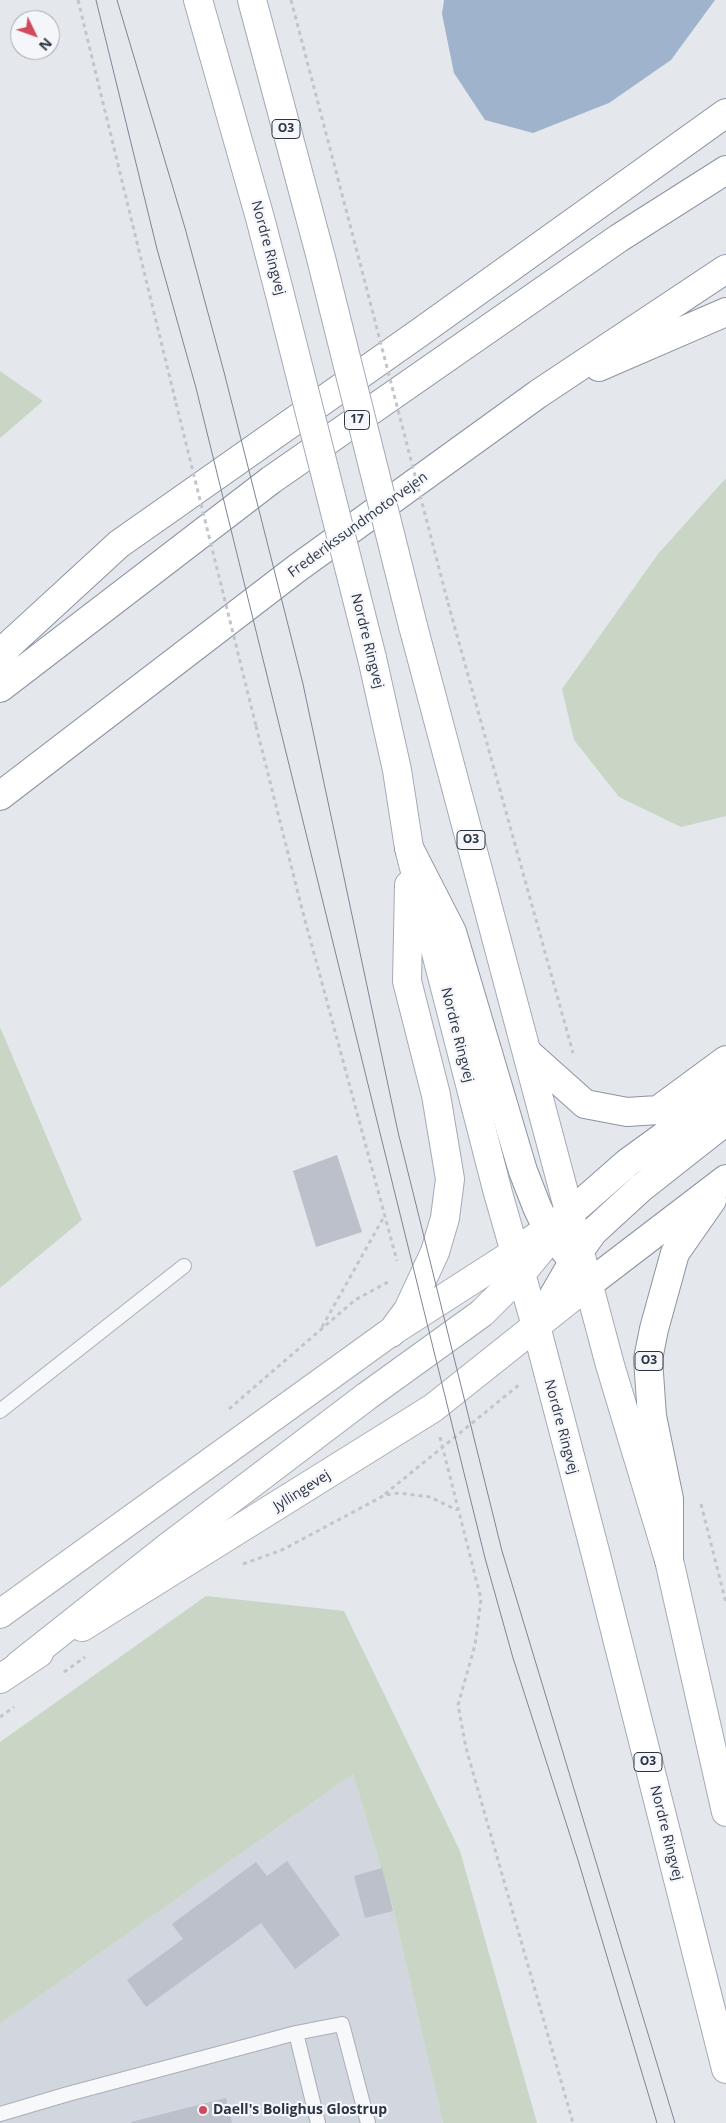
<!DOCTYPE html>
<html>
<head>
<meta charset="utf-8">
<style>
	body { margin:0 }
	#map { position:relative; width:726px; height:2123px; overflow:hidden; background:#e4e7ec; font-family:"Open Sans",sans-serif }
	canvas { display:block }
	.north { position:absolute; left:10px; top:10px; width:50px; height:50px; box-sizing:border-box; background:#f4f6f9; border:1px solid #a4a8b1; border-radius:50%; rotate:132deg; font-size:14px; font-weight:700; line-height:20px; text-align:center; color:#2b3445 }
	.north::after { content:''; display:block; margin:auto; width:18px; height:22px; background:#d1495b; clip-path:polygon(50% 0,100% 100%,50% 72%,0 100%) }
</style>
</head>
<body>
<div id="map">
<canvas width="726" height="2123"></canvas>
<div class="north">N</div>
</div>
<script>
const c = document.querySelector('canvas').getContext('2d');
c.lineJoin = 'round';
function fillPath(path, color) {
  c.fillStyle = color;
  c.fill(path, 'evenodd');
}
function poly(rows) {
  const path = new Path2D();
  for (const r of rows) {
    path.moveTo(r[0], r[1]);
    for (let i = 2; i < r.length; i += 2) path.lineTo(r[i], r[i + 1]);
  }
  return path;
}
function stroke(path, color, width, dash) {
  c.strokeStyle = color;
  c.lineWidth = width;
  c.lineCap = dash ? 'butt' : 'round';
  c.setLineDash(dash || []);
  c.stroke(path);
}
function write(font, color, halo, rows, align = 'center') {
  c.font = font + ' "Open Sans",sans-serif';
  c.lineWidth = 4.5;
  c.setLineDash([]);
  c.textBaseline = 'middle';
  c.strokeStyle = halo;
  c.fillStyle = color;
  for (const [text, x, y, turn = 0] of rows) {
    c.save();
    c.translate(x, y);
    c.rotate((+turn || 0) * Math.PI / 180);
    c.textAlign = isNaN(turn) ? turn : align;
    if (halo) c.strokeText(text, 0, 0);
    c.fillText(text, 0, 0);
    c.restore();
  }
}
const built = poly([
	[353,1774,393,1908,443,2123,0,2123,0,2024]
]);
const green = poly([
	[0,371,43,401,0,438],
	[726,478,726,816,681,827,619,797,574,740,562,689,658,554],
	[0,1027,82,1220,0,1288],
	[206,1596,344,1611,460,1851,537,2123,443,2123,393,1908,353,1774,0,2024,0,1742]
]);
const water = poly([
	[444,0,715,0,671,60,609,103,533,133,485,120,454,73,442,14]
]);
const building = poly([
	[337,1155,362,1232,316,1247,293,1171],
	[287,1861,340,1935,295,1969,261,1923,146,2007,127,1980,183,1939,172,1924,256,1862,267,1876],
	[382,1868,393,1911,365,1918,354,1876],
	[226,2098,232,2123,131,2123,131,2122]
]);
const path = poly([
	[78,0,176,403],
	[291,0,354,240],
	[448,603,573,1053],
	[256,726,302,909,397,1261],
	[322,1327,385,1215],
	[229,1409,355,1300,388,1282],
	[440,1437,481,1599,475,1645,458,1705,466,1748,573,2123],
	[385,1494,520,1384],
	[701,1504,726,1603],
	[243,1564,282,1550,385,1495,399,1493,430,1497,457,1510],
	[64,1672,85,1657],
	[0,1717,14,1707]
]);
const lane = poly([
	[0,1411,184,1266],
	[296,2033,318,2123],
	[0,2114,68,2094,296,2033,342,2024,368,2123]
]);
const secondary = poly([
	[0,1614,388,1334,514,1253,561,1219],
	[82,1627,433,1408,590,1283],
	[0,1679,39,1653]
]);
const primary = poly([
	[198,0,260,218,278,287],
	[252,0,321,258],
	[413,626,610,1365,669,1560,726,1812],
	[372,658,397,770,409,848,498,1193,536,1326,597,1559,726,2069],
	[391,1333,408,1310,435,1252,445,1218,450,1179,436,1095,407,981,409,885],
	[19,1665,168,1547,367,1396,482,1313,520,1275,567,1218]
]);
const highway = poly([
	[599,367,726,312],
	[0,657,8,646,119,544,419,333,726,113],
	[0,688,271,480,619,238,726,170],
	[0,796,296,569,538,394,726,269],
	[409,848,452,932,523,1171,537,1207,547,1228,590,1283,726,1179],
	[529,1054,585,1104,627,1112,658,1110,726,1060],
	[570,1213,627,1163,726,1091],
	[536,1326,580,1250,593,1232,641,1188,726,1121],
	[669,1560,669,1499,652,1416,648,1359,654,1329,675,1253,712,1200]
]);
const tram = poly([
	[96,0,157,249,196,388,485,1558,513,1658,578,1860,657,2123],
	[117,0,185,228,224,372,303,684,398,1132,502,1551,675,2123]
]);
const pathBridge = poly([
	[354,240,448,603],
	[176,403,256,726]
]);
const primaryBridge = poly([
	[321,258,413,626],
	[278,287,372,658]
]);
const markers = [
	[203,2110,5,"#d1495b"]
];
const shields = [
	[286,129,28],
	[357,420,25],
	[471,840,28],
	[649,1361,28],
	[648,1762,28]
];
const shieldNames = [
	["O3",286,129],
	["17",357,420],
	["O3",471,840],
	["O3",649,1361],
	["O3",648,1762]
];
const streetNames = [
	["Nordre Ringvej",268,248,75],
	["Frederikssundmotorvejen",358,525,-36],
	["Nordre Ringvej",367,641,76],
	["Nordre Ringvej",457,1035,76],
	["Nordre Ringvej",561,1427,75],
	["Jyllingevej",302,1491,-32],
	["Nordre Ringvej",666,1833,76]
];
const poiNames = [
	["Daell's Bolighus Glostrup",213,2110]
];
fillPath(built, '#d2d6de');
fillPath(green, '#c9d6c5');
fillPath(water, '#9fb4cc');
fillPath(building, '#bbc0ca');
stroke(lane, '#a9aeb7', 16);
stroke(secondary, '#a9aeb7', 30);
stroke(primary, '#a3abb8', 30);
stroke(highway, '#8b94a3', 30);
stroke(path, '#c2c5cb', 3, [4, 4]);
stroke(lane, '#f7f8fa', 14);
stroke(secondary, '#fff', 28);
stroke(primary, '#fff', 28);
stroke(highway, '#fff', 28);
stroke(tram, '#7d8696', 1);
stroke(primaryBridge, '#a3abb8', 30, []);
stroke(pathBridge, '#c2c5cb', 3, [4, 4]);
stroke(primaryBridge, '#fff', 28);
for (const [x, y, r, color] of markers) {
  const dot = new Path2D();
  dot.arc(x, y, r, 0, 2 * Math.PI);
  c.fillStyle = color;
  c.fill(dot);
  stroke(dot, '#f4f6f9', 2);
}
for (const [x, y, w] of shields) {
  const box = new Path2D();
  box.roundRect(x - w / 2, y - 9.5, w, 19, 4);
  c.fillStyle = '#f4f6f9';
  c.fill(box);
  stroke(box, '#2b3445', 1);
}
write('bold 12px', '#2b3445', null, shieldNames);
write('14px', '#2b3445', '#f4f6f9', streetNames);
write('bold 14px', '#2b3445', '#f4f6f9', poiNames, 'left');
</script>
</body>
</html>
